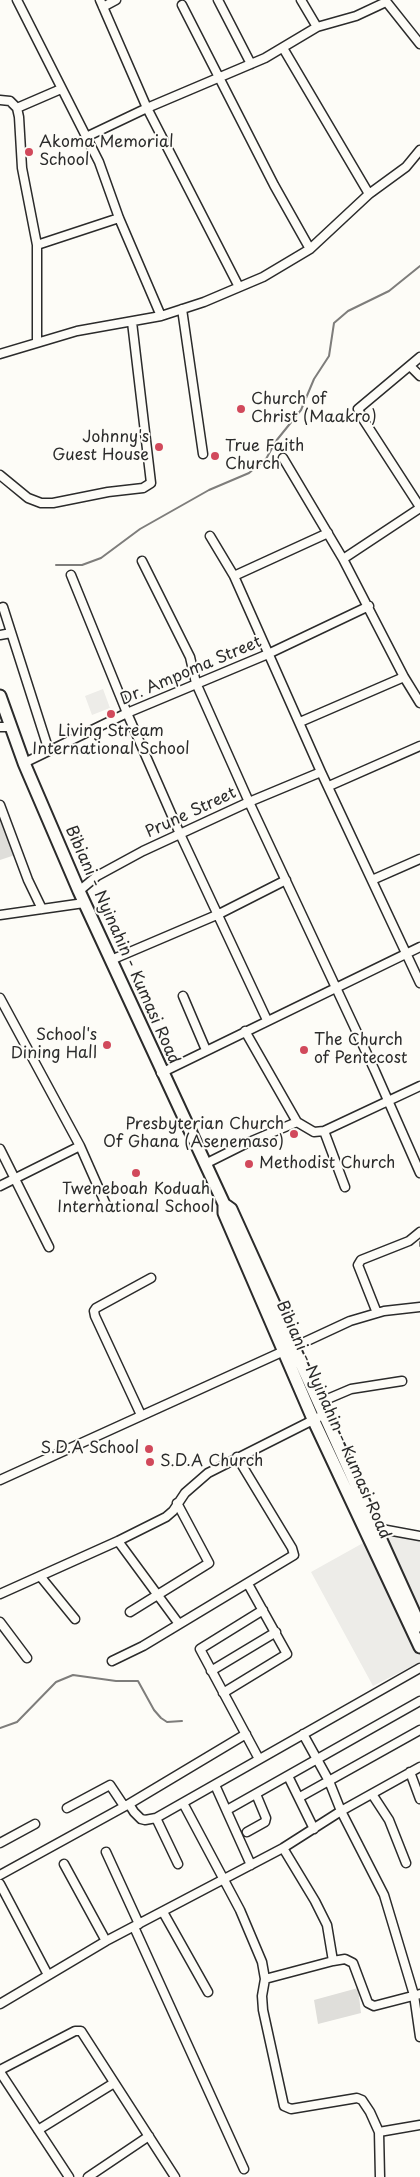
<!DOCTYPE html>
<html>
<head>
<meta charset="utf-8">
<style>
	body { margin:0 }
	canvas { display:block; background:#fdfcf7 }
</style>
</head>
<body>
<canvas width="420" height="2177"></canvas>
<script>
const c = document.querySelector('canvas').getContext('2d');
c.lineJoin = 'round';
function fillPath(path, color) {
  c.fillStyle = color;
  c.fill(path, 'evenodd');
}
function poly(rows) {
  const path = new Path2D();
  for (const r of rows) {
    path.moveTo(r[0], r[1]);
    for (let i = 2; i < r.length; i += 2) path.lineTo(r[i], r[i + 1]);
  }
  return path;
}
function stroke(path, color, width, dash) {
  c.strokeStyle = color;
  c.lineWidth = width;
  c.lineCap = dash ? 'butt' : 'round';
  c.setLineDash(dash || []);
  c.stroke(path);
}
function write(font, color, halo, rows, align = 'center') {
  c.font = font + ' "Playpen Sans",sans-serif';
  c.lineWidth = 4;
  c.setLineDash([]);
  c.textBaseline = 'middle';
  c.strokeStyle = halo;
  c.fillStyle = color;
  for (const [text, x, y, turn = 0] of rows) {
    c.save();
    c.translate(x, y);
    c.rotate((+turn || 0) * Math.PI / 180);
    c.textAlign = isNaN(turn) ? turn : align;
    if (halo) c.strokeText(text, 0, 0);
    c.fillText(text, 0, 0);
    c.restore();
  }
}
const built = poly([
	[103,689,110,708,92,715,85,696],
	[377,1527,420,1536,420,1619],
	[372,1538,420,1642,420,1662,373,1686,311,1572]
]);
const green = poly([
	[0,801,18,854,0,860],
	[358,1988,361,2013,318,2024,314,2000]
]);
const stream = poly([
	[56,565,82,565,101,558,140,529,209,490,249,473,266,459,276,441,301,410,314,379,329,356,334,323,348,311,389,291,420,266],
	[420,1242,420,1246],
	[0,1728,17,1722,56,1682,73,1675,116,1681,138,1681,154,1710,161,1718,167,1722,182,1721]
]);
const minor = poly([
	[17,0,99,162,119,218,161,316],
	[100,0,147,108,239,287],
	[218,0,251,64],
	[301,0,317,27],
	[385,0,420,44],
	[182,5,274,185,310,249],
	[103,7,116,0],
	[283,48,369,194],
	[0,100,10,101,17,108,19,117,22,168,37,245,37,342],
	[17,108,61,89],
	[86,137,147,108,265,58,317,27,356,16,386,2],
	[37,245,119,218],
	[182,309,203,454],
	[0,354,77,331,161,316,204,302,263,277,310,249,369,194,406,167,420,150],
	[420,357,358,409,363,419,420,507],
	[410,366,420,376],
	[283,458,343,559,404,677,420,703],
	[0,475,28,498,41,503,53,503,108,492,143,488,151,483,132,322],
	[210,536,234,576,321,772,420,983],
	[343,559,420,508],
	[142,561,190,657,196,683,249,802,375,1071,420,1173],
	[71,575,127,713,180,834,267,1020],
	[234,576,328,533],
	[3,607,49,751],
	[0,635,11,633],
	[300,722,404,677],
	[0,727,10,727],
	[24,763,127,713,268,654,369,606],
	[329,786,420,746],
	[0,805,28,880,42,909],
	[372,880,420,859],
	[79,891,97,876,143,851,249,802,321,772],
	[0,915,84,903],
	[111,960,219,914,286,880],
	[183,996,206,1050],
	[0,998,80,1146,107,1207],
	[245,1031,297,1122,314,1132,324,1131,420,1086],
	[161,1073,420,947],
	[324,1131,345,1187],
	[0,1149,49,1247],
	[205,1164,247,1143,297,1122],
	[0,1186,80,1146],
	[377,1313,358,1265,361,1260,409,1241,420,1232],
	[294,1347,350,1321,384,1311,420,1307],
	[318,1403,351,1389,402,1381],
	[141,1415,95,1316,94,1311,96,1308,151,1278],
	[0,1480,284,1351],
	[376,1528,420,1536],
	[118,1541,179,1624],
	[40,1576,75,1619],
	[0,1594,118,1541,166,1517,173,1511,185,1493,208,1473,323,1415],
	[130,1612,209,1563,177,1503],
	[0,1622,27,1658],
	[112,1661,143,1646,294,1555,292,1548,237,1457],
	[211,1671,276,1632],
	[223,1693,287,1654,248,1584],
	[303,1734,329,1781,341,1811,384,1895,414,1995,420,2037],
	[259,1759,200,1649,263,1610],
	[410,1772,420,1799],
	[288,1776,314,1829],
	[215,1785,251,1865],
	[372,1794,389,1820,406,1863],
	[300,1797,420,1730],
	[183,1803,240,1910,262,1962,265,1979,262,1996,263,2010,284,2106,291,2109,357,2098,362,2100,370,2112,379,2132,380,2177],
	[129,1804,246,1734],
	[67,1808,110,1785,124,1806],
	[227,1810,420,1701],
	[156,1818,178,1864],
	[247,1832,265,1822,266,1818,256,1794],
	[0,1843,35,1824],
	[283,1848,315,1901,327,1925,333,1961,345,1959,353,1963,368,2003,374,2006,420,1994],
	[106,1852,139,1924],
	[64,1864,106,1941],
	[0,1875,129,1804,134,1812,141,1819,145,1820,156,1818,420,1668],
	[0,1884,48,1975],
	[163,1912,208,1992],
	[134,1927,244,2169],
	[265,1979,333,1961],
	[0,2004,106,1941,283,1848,341,1811,420,1767],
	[0,2070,75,2031,81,2031,175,2177],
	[0,2072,69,2177],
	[38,2130,114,2083],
	[379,2132,420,2125],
	[88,2177,149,2136]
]);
const primary = poly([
	[0,696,24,763,79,891,224,1204,224,1213,313,1419,420,1647],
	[224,1204,231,1209,420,1626]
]);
const markers = [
	[29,152,5,"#d1495b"],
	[241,409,5,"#d1495b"],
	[159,447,5,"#d1495b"],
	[215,456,5,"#d1495b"],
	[111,714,5,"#d1495b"],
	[107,1045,5,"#d1495b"],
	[304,1050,5,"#d1495b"],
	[294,1134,5,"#d1495b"],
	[249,1164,5,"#d1495b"],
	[136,1173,5,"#d1495b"],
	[149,1449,5,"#d1495b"],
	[150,1462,5,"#d1495b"]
];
const poiNames = [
	["Akoma Memorial",39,143],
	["School",39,161],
	["Church of",251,400],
	["Christ (Maakro)",251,418],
	["Johnny's",149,438,"right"],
	["Guest House",149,456,"right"],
	["True Faith",225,447],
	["Church",225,465],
	["Living Stream",111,732,"center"],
	["International School",111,750,"center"],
	["School's",97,1036,"right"],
	["Dining Hall",97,1054,"right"],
	["The Church",314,1041],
	["of Pentecost",314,1059],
	["Presbyterian Church",284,1125,"right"],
	["Of Ghana (Asenemaso)",284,1143,"right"],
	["Methodist Church",259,1164],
	["Tweneboah Koduah",136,1190,"center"],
	["International School",136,1208,"center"],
	["S.D.A School",139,1449,"right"],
	["S.D.A Church",160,1462]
];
const streetNames = [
	["Dr. Ampoma Street",191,671,-23],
	["Prune Street",191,813,-25],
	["Bibiani - Nyinahin - Kumasi Road",122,945,66],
	["Bibiani - Nyinahin - Kumasi Road",333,1420,66]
];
fillPath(built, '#edece8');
fillPath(green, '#dfdeda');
stroke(stream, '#7e7d7b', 2);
stroke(minor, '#2b2b2b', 11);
stroke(primary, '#2b2b2b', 15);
stroke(minor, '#fdfcf7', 8);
stroke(primary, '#fdfcf7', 11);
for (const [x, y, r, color] of markers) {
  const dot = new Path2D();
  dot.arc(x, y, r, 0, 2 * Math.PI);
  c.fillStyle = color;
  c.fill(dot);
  stroke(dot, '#fdfcf7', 2);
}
write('16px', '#2b2b2b', '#fdfcf7', poiNames, 'left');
write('16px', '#2b2b2b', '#fdfcf7', streetNames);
</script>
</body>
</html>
